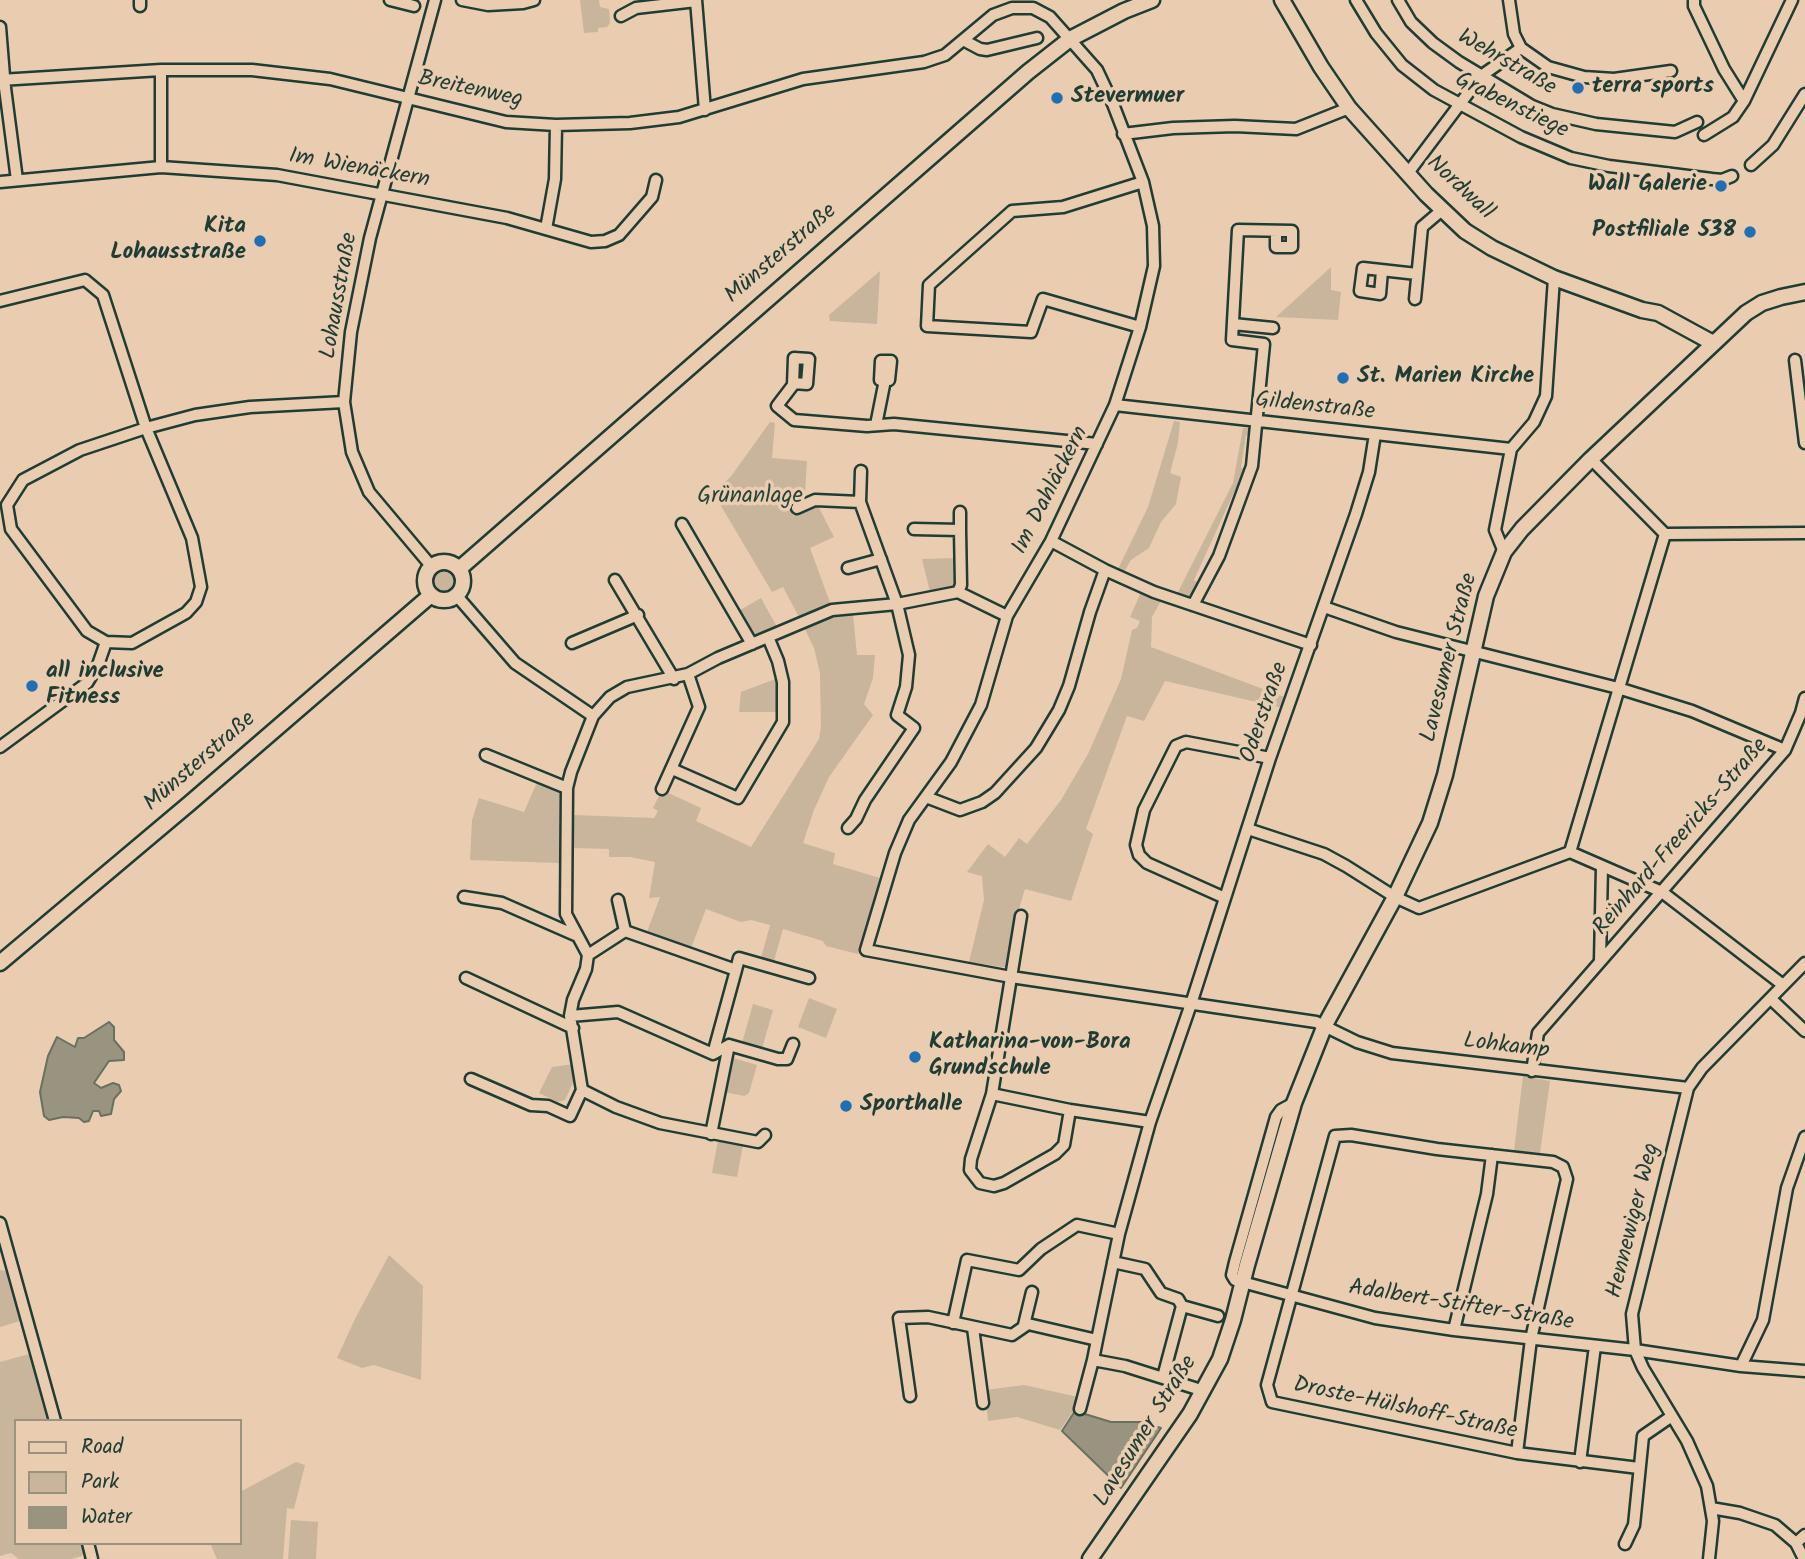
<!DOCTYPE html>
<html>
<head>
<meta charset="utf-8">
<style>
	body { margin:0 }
	#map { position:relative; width:1805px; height:1559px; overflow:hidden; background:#eacdb0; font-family:Kalam,sans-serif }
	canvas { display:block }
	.legend { position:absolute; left:14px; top:1419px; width:228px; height:126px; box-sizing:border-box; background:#eacdb0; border:2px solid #99937e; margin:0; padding:9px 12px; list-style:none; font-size:21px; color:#1f3d34 }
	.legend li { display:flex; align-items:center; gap:14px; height:35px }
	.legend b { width:35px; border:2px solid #99937e }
</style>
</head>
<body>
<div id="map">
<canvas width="1805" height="1559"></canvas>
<ul class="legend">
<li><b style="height:9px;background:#eacdb0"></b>Road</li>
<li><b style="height:19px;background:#c9b59b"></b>Park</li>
<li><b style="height:19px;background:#99947f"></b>Water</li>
</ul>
</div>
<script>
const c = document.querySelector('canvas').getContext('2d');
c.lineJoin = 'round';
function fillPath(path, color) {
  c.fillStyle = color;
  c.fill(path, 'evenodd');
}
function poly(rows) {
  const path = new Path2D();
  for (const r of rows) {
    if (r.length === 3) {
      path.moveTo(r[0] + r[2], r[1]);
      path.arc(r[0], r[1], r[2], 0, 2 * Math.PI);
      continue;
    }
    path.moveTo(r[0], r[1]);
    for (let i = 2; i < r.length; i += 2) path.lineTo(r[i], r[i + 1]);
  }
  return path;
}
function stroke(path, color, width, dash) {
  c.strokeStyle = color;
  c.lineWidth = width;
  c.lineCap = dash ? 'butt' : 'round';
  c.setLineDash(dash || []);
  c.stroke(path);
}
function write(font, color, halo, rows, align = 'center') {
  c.font = font + ' Kalam,sans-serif';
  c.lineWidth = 7;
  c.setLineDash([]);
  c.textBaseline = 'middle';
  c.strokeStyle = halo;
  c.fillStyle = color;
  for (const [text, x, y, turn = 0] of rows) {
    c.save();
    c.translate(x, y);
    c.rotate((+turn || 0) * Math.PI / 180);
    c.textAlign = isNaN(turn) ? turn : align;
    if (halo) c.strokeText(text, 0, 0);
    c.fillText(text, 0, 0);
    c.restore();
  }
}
const green = poly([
	[580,0,599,0,600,7,609,9,610,23,607,27,598,28,598,32,584,33],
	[1331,267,1331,290,1341,292,1338,320,1276,317],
	[880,271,877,324,830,321,829,315],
	[1174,421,1180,422,1178,443,1170,473,1181,477,1176,504,1161,522,1149,548,1131,560,1124,572,1118,569,1148,507],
	[770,422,775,423,772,458,807,461,805,494,787,505,794,516,817,504,834,537,810,548,832,608,800,619,783,587,772,592,714,494,732,475],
	[1243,428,1250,428,1253,432,1252,436,1246,435,1241,468,1248,469,1240,491,1235,490,1194,580,1198,583,1195,590,1188,597,1182,596,1177,594,1233,483],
	[957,558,958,582,955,586,930,592,922,559],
	[445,581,14],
	[1141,592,1161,601,1152,617,1151,647,1287,698,1283,708,1165,681,1144,721,1127,716,1086,829,1093,834,1071,901,1025,889,1018,912,1009,968,969,962,984,900,982,876,967,872,988,844,1005,857,1019,838,1027,844,1061,800,1088,754,1121,679,1132,630,1137,628,1140,621,1130,617],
	[761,598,777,627,756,634,752,633,740,610],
	[834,613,835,615,853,614,857,655,875,655,873,678,864,704,873,715,829,777,814,810,803,843,835,853,833,864,880,878,858,954,826,946,823,941,783,929,774,961,761,958,770,925,751,920,741,922,706,909,691,948,647,932,660,897,649,898,655,862,630,857,609,857,609,849,573,848,574,815,654,818,658,811,653,808,662,790,701,808,696,821,751,847,819,739,821,726,820,673,814,648,803,625],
	[778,678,778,712,739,712,741,692],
	[538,780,560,789,562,793,559,863,470,860,472,820,479,798,524,812],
	[809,998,837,1009,826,1038,798,1027],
	[753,1004,773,1010,762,1049,742,1043],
	[733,1058,757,1065,749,1093,744,1096,724,1092,730,1060],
	[574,1064,576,1076,565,1100,558,1102,539,1093,552,1067],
	[1523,1076,1550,1081,1540,1153,1514,1151],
	[718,1140,743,1145,737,1177,712,1173],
	[389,1255,423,1286,421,1380,374,1365,362,1368,337,1358,355,1319],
	[0,1270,6,1271,20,1321,0,1327],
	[29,1354,47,1421,16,1421,16,1543,81,1543,84,1555,72,1559,19,1559,11,1553,0,1556,0,1362],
	[1024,1385,1078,1397,1074,1410,1060,1430,1017,1417,988,1421,985,1390],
	[296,1462,305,1465,294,1509,287,1508,283,1559,217,1559,210,1543,240,1543,240,1492],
	[291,1520,318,1522,316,1559,288,1559]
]);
const water = poly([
	[109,1022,114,1027,114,1040,124,1052,124,1060,109,1061,94,1083,101,1088,113,1083,119,1085,121,1091,114,1099,111,1114,101,1116,99,1111,93,1111,89,1121,84,1122,79,1118,63,1117,49,1120,44,1116,40,1092,48,1056,57,1037,75,1047,78,1038,84,1038,109,1022],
	[1075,1411,1111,1422,1142,1422,1161,1428,1121,1488,1062,1431,1075,1411]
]);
const street = poly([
	[140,0,140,6],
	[390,0,414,6],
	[462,0,488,5,523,3,534,0],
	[696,0,705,110],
	[1356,0,1376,33,1402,65,1434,90,1521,137,1571,158,1609,166,1712,179,1722,180,1732,176],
	[1398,0,1411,22,1433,43,1459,62,1532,106,1552,114,1596,124,1675,132,1697,122],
	[1509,0,1514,34,1521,48,1548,67,1584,77,1614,79,1671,71],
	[1694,0,1694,6,1724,69,1744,101],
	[621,16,636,8,696,1],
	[0,27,5,88,17,180],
	[965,41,980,49,987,50,1037,38],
	[161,70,161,167],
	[0,80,161,70,252,70,330,79,506,122,556,125,630,123,679,117,803,79,924,62,945,55,993,15,1012,8,1033,8,1050,17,1097,70,1113,104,1143,182,1153,226,1154,266,1140,327,1115,405,1051,541,1007,616,981,705,951,762,909,820,895,853,866,950,1011,977,1316,1022,1357,1042,1392,1053,1688,1088],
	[1123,134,1173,128,1235,126,1296,129,1349,108],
	[1704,135,1733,117,1744,101,1792,0],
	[1751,165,1773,145,1805,94],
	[1408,173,1481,76,1521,48],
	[0,182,161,167,277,175,507,218,591,242,605,241,619,235,652,197,656,180],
	[546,229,555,179,556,125],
	[1382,271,1380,294,1360,291,1363,268,1417,274],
	[1415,299,1422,227,1442,210],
	[0,301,85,280,103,295,146,428,192,538,201,587,196,602,186,613,132,643,106,642,87,631,11,529,7,505,23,480,80,450,146,428,195,415,250,407,344,402],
	[1233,324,1273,328],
	[1140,327,1043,299,1031,332,927,326,929,285,1012,211,1063,207,1143,182],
	[1795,360,1805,443],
	[881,361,891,361,889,380,880,380,881,361],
	[793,383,807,384,809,359,794,358,793,385,777,406,794,420,867,426,894,424,1097,444],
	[1115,405,1511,449],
	[876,425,885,380],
	[1591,459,1665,534,1805,533],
	[797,508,815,500,860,502],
	[682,524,752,644],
	[914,529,960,530,961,585,958,592],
	[960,530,960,512],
	[1051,541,1105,570,1154,592,1311,645],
	[1504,552,1495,530,1511,449,1534,422,1546,396,1554,278],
	[432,567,369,492,352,452,344,402,351,332,370,238,435,0],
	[848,568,881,559],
	[615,580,674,679],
	[457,596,515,663,593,716],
	[1193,605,1219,556,1252,466,1264,344,1232,340,1238,230,1292,231,1292,247,1276,247,1276,231],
	[1324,607,1396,632,1618,688,1692,711,1785,750],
	[572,643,638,615],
	[0,747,87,683,98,665,106,642],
	[486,755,567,788],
	[672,769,738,798,783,722,783,682,778,661,768,637],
	[662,789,699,707,688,674],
	[926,797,960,810,982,802,995,793,1036,748,1059,710,1069,686,1090,612,1105,570],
	[848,828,856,819,865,800,914,728,897,715,906,687,909,655,897,604,860,502,861,471],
	[1248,829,1324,854,1346,866,1395,897,1419,908,1570,852],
	[1570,852,1665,534],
	[1570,852,1662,892,1783,985],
	[464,897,502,903,575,935],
	[1225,898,1147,863,1139,855,1136,845,1144,810,1176,746,1186,742,1270,758],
	[618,900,625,931],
	[1021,916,992,1094,1070,1110,1150,1122,1191,1004,1270,758,1356,514,1369,472,1375,434],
	[588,955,625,931,736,970,739,958,809,978],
	[1600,961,1602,867],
	[466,978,573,1028],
	[1771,999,1805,1031],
	[570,1016,618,1012,713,1054,729,1045,778,1059,787,1059,793,1044],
	[713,1054,736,970],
	[1532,1071,1538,1033,1785,750,1801,713,1805,698],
	[471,1079,531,1105,548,1106,570,1116,582,1090,570,1016,573,1000,586,969,588,955,566,914,567,788,571,772,593,716,610,697,627,687,688,674,718,658,832,610,897,604,958,592,1007,616],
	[582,1090,616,1107,660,1123,758,1142,765,1135],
	[992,1094,971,1159,970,1170,980,1183,994,1186,1004,1183,1055,1154,1064,1145,1070,1110],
	[1294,1103,1281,1110,1276,1117,1235,1262,1232,1275,1235,1280,1375,1318,1454,1330,1635,1350,1741,1366,1805,1371],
	[711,1134,729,1045],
	[0,1223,55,1421],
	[1113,1262,1145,1269,1161,1293,1178,1299,1182,1306,1163,1377],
	[1182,1306,1218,1316],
	[953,1323,967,1260,1019,1270,1041,1249,1077,1225,1119,1234],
	[1024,1325,1032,1292],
	[973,1328,983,1403],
	[1454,1330,1487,1194,1492,1155],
	[1097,1340,1119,1234,1150,1122],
	[1741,1366,1763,1320,1787,1188,1805,1137],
	[910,1396,899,1318,928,1317,1012,1335,1028,1324,1097,1340,1093,1360,1125,1366,1204,1391],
	[1080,1409,1093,1360],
	[1517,1453,1531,1339,1567,1179,1563,1167,1553,1162,1437,1149,1351,1135,1335,1136,1267,1385,1272,1402,1517,1453,1639,1468],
	[1580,1462,1595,1346],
	[1711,1508,1740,1513,1775,1525,1796,1543,1804,1559],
	[88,1543,92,1559],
	[1796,1543,1805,1535],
	[1625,1544,1634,1525,1643,1436,1672,1416],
	[1709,1559,1713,1521,1707,1486,1687,1441,1643,1368,1635,1350,1632,1314,1688,1088,1702,1068,1805,963]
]);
const secondary = poly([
	[1282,0,1321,67,1349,108,1426,194,1465,231,1492,248,1554,278,1642,310,1658,313,1713,343],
	[444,581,19],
	[459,569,1028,72,1070,39,1124,11,1152,0],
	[0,963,190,803,431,595],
	[1090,1559,1190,1414,1220,1359,1233,1320,1247,1265,1294,1103,1325,1025,1395,897,1430,823,1445,775,1486,596,1504,552,1522,529,1591,459,1746,313,1762,303,1781,297,1805,292]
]);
const markers = [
	[1578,88,7,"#1f6fb2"],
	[1057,98,7,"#1f6fb2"],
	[1721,186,7,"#1f6fb2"],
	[1750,232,7,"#1f6fb2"],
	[260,241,7,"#1f6fb2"],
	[1343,378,7,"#1f6fb2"],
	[32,686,7,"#1f6fb2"],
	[915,1057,7,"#1f6fb2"],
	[846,1106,7,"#1f6fb2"]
];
const streetNames = [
	["Wehrstraße",1506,64,30],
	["Breitenweg",470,91,12],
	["Grabenstiege",1511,107,26],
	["Im Wienäckern",359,170,10],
	["Nordwall",1459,189,43],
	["Münsterstraße",782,255,-41],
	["Lohausstraße",341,296,-80],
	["Gildenstraße",1315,408,6],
	["Im Dahläckern",1052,491,-63],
	["Lavesumer Straße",1451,658,-76],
	["Oderstraße",1266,713,-71],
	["Münsterstraße",201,763,-41],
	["Reinhard-Freericks-Straße",1682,838,-49],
	["Lohkamp",1506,1048,7],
	["Hennewiger Weg",1635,1221,-76],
	["Adalbert-Stifter-Straße",1461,1307,9],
	["Droste-Hülshoff-Straße",1405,1410,12],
	["Lavesumer Straße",1147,1432,-58]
];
const poiNames = [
	["terra sports",1592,88],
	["Stevermuer",1071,98],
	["Wall Galerie",1707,186,"right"],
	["Kita",246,228,"right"],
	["Lohausstraße",246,254,"right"],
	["Postfiliale 538",1736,232,"right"],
	["St. Marien Kirche",1357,378],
	["all inclusive",46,673],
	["Fitness",46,699],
	["Katharina-von-Bora",929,1044],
	["Grundschule",929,1070],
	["Sporthalle",860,1106]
];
const parkNames = [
	["Grünanlage",750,498]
];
fillPath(green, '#c9b59b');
fillPath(water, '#99947f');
stroke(water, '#687161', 2);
stroke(street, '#1f3d34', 15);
stroke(secondary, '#1f3d34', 19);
stroke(street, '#eacdb0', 10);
stroke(secondary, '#eacdb0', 14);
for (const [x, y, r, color] of markers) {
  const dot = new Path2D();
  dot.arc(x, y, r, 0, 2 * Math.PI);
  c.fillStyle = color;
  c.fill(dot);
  stroke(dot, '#eacdb0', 2.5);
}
write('23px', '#1f3d34', '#eacdb0', streetNames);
write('bold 23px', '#1f3d34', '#eacdb0', poiNames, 'left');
write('23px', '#284339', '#eacdb0', parkNames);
</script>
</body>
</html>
